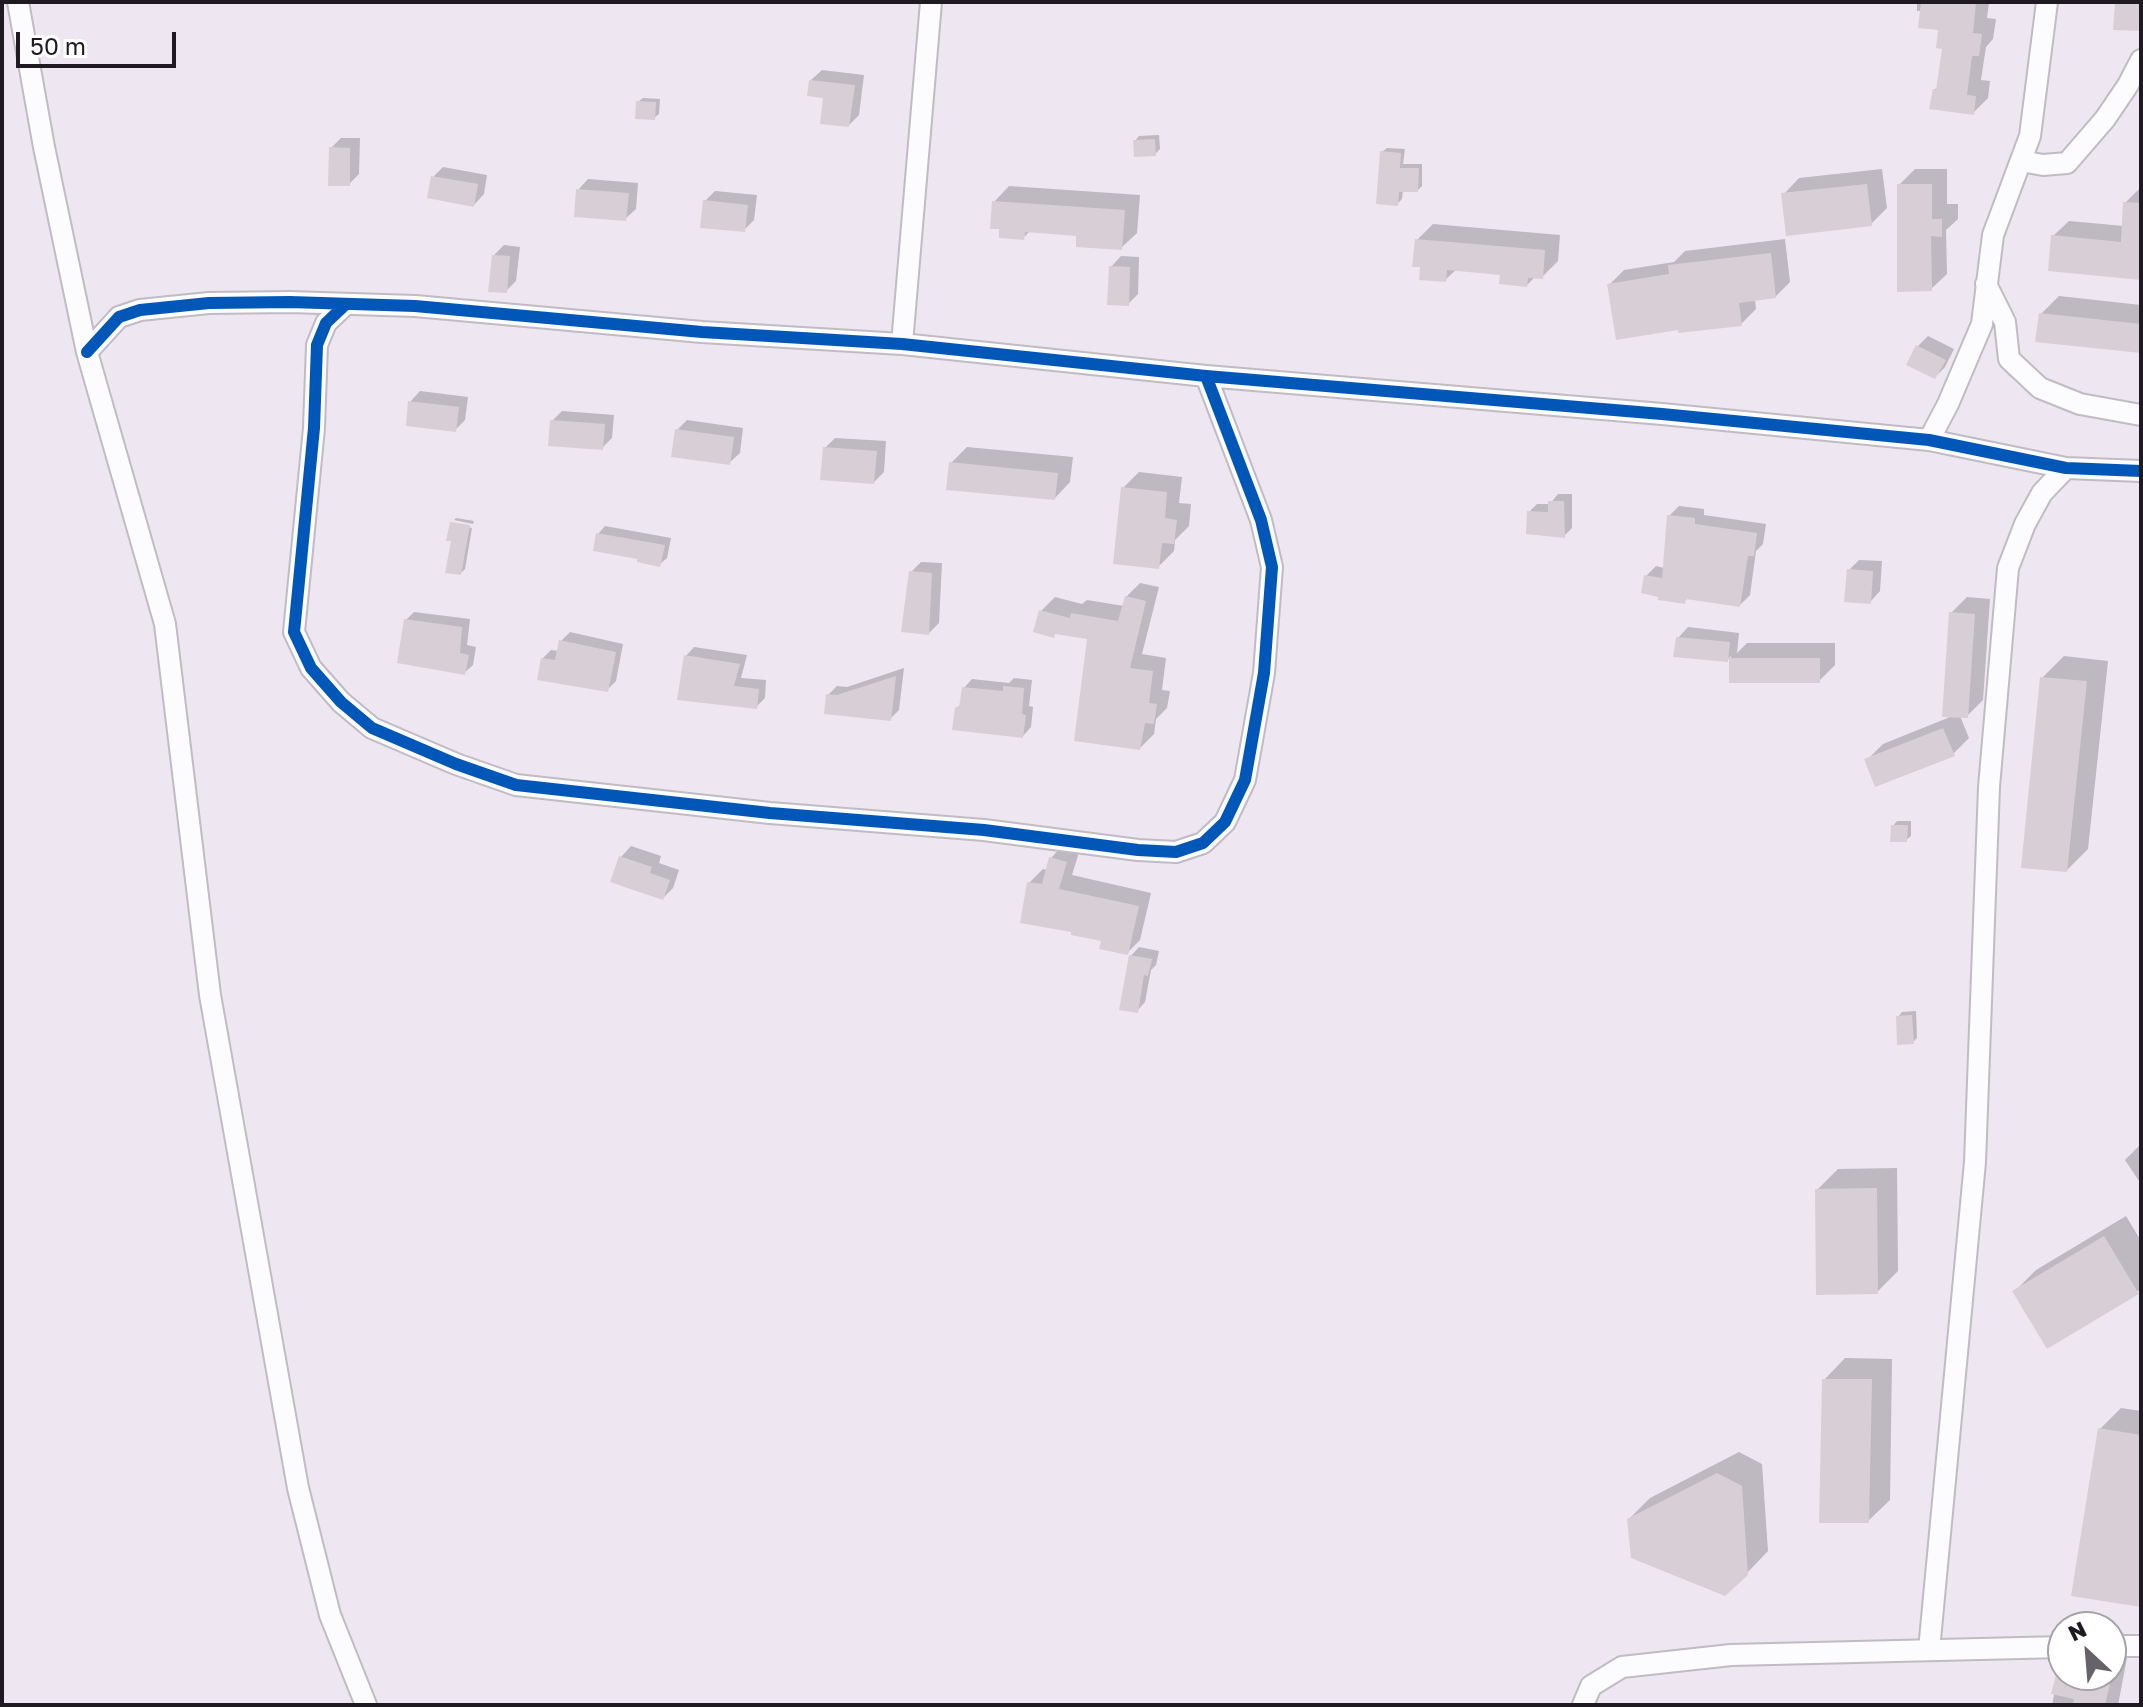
<!DOCTYPE html>
<html>
<head>
<meta charset="utf-8">
<style>
	body { margin:0 }
	#map { position:relative; width:2143px; height:1707px; overflow:hidden; background:#eee6f1; font-family:"Golos Text",sans-serif }
	canvas { display:block }
	.frame { position:absolute; inset:0; border:4px solid #1f1921; pointer-events:none }
	.north { position:absolute; left:2047px; top:1611px; width:80px; height:80px; box-sizing:border-box; background:#fff; border:2px solid #a5a3a6; border-radius:50%; rotate:334deg; font-size:22px; font-weight:700; line-height:32px; text-align:center; color:#1f1921 }
	.north::after { content:''; display:block; margin:auto; width:28px; height:36px; background:#67616a; clip-path:polygon(50% 0,100% 100%,50% 72%,0 100%) }
	.scale { position:absolute; left:16px; top:32px; width:160px; height:36px; box-sizing:border-box; border:4px solid #1f1921; border-top:0; padding-left:10px; font-size:24px; line-height:28px; white-space:nowrap; color:#1f1921; -webkit-text-stroke:6px #fff; paint-order:stroke }
</style>
</head>
<body>
<div id="map">
<canvas width="2143" height="1707"></canvas>
<div class="frame"></div>
<div class="north">N</div>
<div class="scale">50 m</div>
</div>
<script>
const c = document.querySelector('canvas').getContext('2d');
c.lineJoin = 'round';
function fillPath(path, color) {
  c.fillStyle = color;
  c.fill(path, 'evenodd');
}
function poly(rows) {
  const path = new Path2D();
  for (const r of rows) {
    path.moveTo(r[0], r[1]);
    for (let i = 2; i < r.length; i += 2) path.lineTo(r[i], r[i + 1]);
  }
  return path;
}
function stroke(path, color, width, dash) {
  c.strokeStyle = color;
  c.lineWidth = width;
  c.lineCap = dash ? 'butt' : 'round';
  c.setLineDash(dash || []);
  c.stroke(path);
}
const shadow = poly([
	[1917,2,1989,2,1987,18,1996,19,1993,39,1986,47,1981,80,1990,81,1988,98,1973,113,1934,90,1939,86,1944,47,1941,28,1922,11,1917,11],
	[822,70,864,75,859,115,849,125,811,80],
	[643,98,660,99,659,114,654,118,638,102],
	[1159,135,1160,149,1155,154,1135,141,1139,136],
	[341,138,360,138,359,174,349,184,331,148],
	[1387,148,1405,149,1403,164,1422,164,1422,186,1418,190,1403,190,1402,199,1397,204,1382,152],
	[443,167,487,175,484,194,474,205,433,177],
	[1882,169,1887,208,1871,224,1784,194,1799,178],
	[1915,169,1947,169,1947,204,1958,204,1958,219,1946,230,1947,274,1931,289,1899,185],
	[588,179,638,183,636,209,625,219,578,190],
	[1009,186,1140,195,1137,233,1121,248,1078,234,1030,231,1023,238,994,202],
	[2140,188,2141,278,2053,236,2069,221,2124,226,2125,203],
	[715,191,757,195,754,220,744,230,705,201],
	[1433,224,1560,235,1558,261,1542,277,1535,277,1527,285,1502,273,1457,269,1445,280,1422,266,1417,240],
	[1785,239,1790,282,1775,297,1755,299,1756,309,1741,324,1609,285,1624,270,1674,262,1685,251],
	[504,245,520,247,516,281,506,291,494,255],
	[1121,256,1139,257,1138,294,1128,304,1111,267],
	[2059,296,2141,305,2141,351,2041,314],
	[1928,336,1954,349,1945,367,1935,377,1918,346],
	[420,391,468,397,465,420,455,430,410,402],
	[562,411,614,415,612,438,602,448,552,421],
	[687,420,743,428,740,453,729,463,677,430],
	[835,438,886,441,884,472,874,482,825,448],
	[967,447,1073,457,1070,482,1055,498,951,463],
	[1139,472,1182,477,1179,503,1191,504,1189,526,1175,540,1174,551,1158,567,1123,488],
	[1558,494,1572,494,1572,528,1564,536,1529,512,1537,504,1550,504],
	[1679,506,1704,509,1704,515,1766,524,1763,544,1756,551,1750,595,1740,605,1688,598,1684,602,1646,576,1656,566,1664,568,1669,516],
	[456,518,474,521,473,524,454,520],
	[451,522,472,528,465,569,461,573],
	[605,526,671,538,667,558,659,565,598,534],
	[1859,560,1882,561,1880,591,1870,602,1849,570],
	[921,562,942,563,939,623,929,633,911,572],
	[1140,583,1159,587,1142,654,1166,658,1162,690,1170,691,1167,708,1156,719,1154,734,1140,748,1089,637,1057,632,1053,636,1041,611,1055,597,1082,604,1087,600,1124,606,1126,597],
	[1967,597,1990,599,1983,700,1967,716,1960,716,1969,738,1953,754,1867,760,1883,744,1955,715,1951,613],
	[414,612,470,619,467,645,476,647,473,665,464,673,406,620],
	[1688,627,1739,633,1737,653,1747,643,1835,643,1835,665,1819,681,1731,681,1731,656,1727,660,1678,638],
	[570,632,623,644,616,681,607,690,542,659,551,650,559,651,561,641],
	[694,647,747,655,741,678,766,680,765,698,756,707,686,656],
	[2064,656,2108,661,2088,849,2067,870,2042,678],
	[904,668,899,710,890,719,828,695,837,686,847,687],
	[1014,678,1032,680,1029,706,1033,707,1031,727,1023,736,957,708,962,703,964,688,972,679,1009,683],
	[1897,821,1911,821,1911,836,1906,840,1893,826],
	[1064,844,1080,849,1072,875,1151,893,1140,940,1127,953,1104,940,1029,883,1043,869,1048,870,1051,858],
	[631,846,661,856,659,863,679,870,673,888,663,898,621,857],
	[1139,947,1159,951,1156,965,1151,970,1145,1002,1137,1011,1131,956],
	[1916,1011,1917,1038,1913,1042,1898,1017,1902,1012],
	[2141,1144,2141,1184,2125,1160],
	[1897,1168,1898,1271,1877,1292,1817,1190,1838,1169],
	[2126,1216,2141,1241,2141,1289,2048,1346,2015,1291,2036,1270],
	[1845,1358,1892,1359,1890,1500,1868,1521,1824,1380],
	[2121,1408,2141,1411,2141,1605,2100,1429],
	[1739,1452,1762,1464,1768,1551,1747,1573,1629,1519,1650,1498],
	[2111,1654,2127,1658,2118,1705,2052,1705,2060,1665,2063,1662,2063,1675,2111,1675]
]);
const building = poly([
	[1921,2,1976,2,1973,33,1982,34,1979,56,1972,56,1967,95,1976,96,1974,115,1929,109,1933,89,1936,90,1942,49,1936,48,1938,30,1918,28],
	[2115,2,2141,2,2141,31,2113,30],
	[809,80,855,85,849,127,820,124,823,98,807,96],
	[636,101,656,102,655,120,635,119],
	[1155,139,1156,156,1134,157,1133,140],
	[329,147,350,148,350,186,328,186],
	[1380,151,1401,153,1400,168,1419,168,1418,192,1399,192,1398,206,1376,204],
	[431,176,478,184,474,207,427,198],
	[1867,184,1872,226,1786,236,1781,193],
	[1897,184,1932,184,1932,219,1942,219,1942,237,1931,236,1932,291,1897,292],
	[576,189,629,193,626,221,574,217],
	[703,200,748,205,745,232,700,228],
	[992,201,1125,210,1122,250,1076,247,1076,236,1025,232,1024,240,999,238,999,229,990,229],
	[2123,202,2141,203,2141,280,2048,271,2051,235,2121,242],
	[1415,239,1545,250,1543,279,1528,278,1527,287,1499,284,1500,275,1447,270,1446,282,1419,280,1420,267,1412,267],
	[1771,253,1776,298,1739,303,1742,326,1678,333,1678,330,1616,340,1607,284,1669,274,1668,265],
	[492,255,510,256,507,293,488,292],
	[1109,266,1130,267,1129,306,1107,305],
	[2039,313,2141,324,2141,353,2035,342],
	[1916,345,1946,360,1935,379,1906,365],
	[408,401,459,407,456,432,406,426],
	[550,420,605,424,603,450,548,446],
	[675,429,734,437,730,465,671,457],
	[823,447,877,451,874,484,820,480],
	[949,462,1058,473,1055,500,946,490],
	[1121,487,1167,492,1165,518,1177,520,1174,544,1162,543,1159,569,1113,564],
	[1548,501,1564,501,1565,538,1526,534,1527,511,1548,512],
	[1667,515,1695,518,1695,524,1757,533,1754,556,1748,556,1740,607,1686,599,1685,604,1658,600,1658,597,1641,593,1644,575,1662,578],
	[450,522,470,525,461,575,445,573,451,541,446,541],
	[596,533,665,545,660,567,637,562,637,559,593,551],
	[1847,569,1873,571,1871,604,1844,602],
	[909,571,932,573,929,635,901,632],
	[1125,596,1146,601,1130,668,1153,671,1149,703,1157,704,1154,724,1145,723,1140,750,1074,741,1087,639,1055,634,1054,638,1033,632,1039,610,1070,618,1071,613,1118,621],
	[1949,612,1975,614,1968,718,1942,717],
	[404,619,462,627,460,653,469,655,465,675,397,663],
	[1676,637,1730,642,1728,662,1673,657],
	[559,640,616,652,608,692,537,680,541,658,555,660],
	[684,655,740,664,734,686,759,689,757,709,677,700],
	[1729,658,1820,658,1820,683,1729,683],
	[896,676,891,721,824,714,826,694,837,695],
	[2040,677,2087,681,2067,872,2021,868],
	[1003,686,1024,688,1022,714,1026,715,1023,738,952,730,955,707,959,708,962,687,1003,691],
	[1943,728,1955,756,1875,787,1864,759],
	[1891,825,1908,825,1907,842,1890,842],
	[619,856,652,867,650,873,670,880,663,900,610,882],
	[1049,857,1067,862,1059,889,1139,906,1128,955,1099,949,1101,941,1071,935,1071,932,1020,923,1027,882,1042,884],
	[1129,955,1152,959,1148,976,1144,975,1138,1013,1119,1010],
	[1912,1015,1914,1044,1897,1045,1896,1016],
	[1877,1188,1878,1294,1816,1295,1815,1189],
	[2104,1236,2139,1294,2047,1349,2012,1291],
	[1822,1379,1872,1379,1869,1523,1819,1523],
	[2098,1428,2141,1435,2141,1607,2071,1596],
	[1717,1473,1742,1486,1748,1575,1725,1596,1631,1558,1627,1519],
	[2056,1675,2112,1675,2105,1705,2073,1705,2074,1699,2051,1694]
]);
const street = poly([
	[18,2,44,147,87,352,165,624,210,995,298,1488,330,1615,366,1705],
	[2021,161,2043,165,2067,163,2105,119,2128,85,2141,60],
	[1986,284,2005,322,2009,359,2040,388,2080,404,2141,415],
	[346,304,326,323,317,345,314,428,294,632,311,668,341,702,372,728,456,764,516,785,770,813,984,830,1138,850,1176,852,1203,843,1225,822,1245,780,1264,673,1272,567,1261,520,1206,376],
	[902,344,931,2],
	[87,352,119,317,140,310,209,303,290,302,415,306,702,332,902,344,1206,376,1662,414,1929,440,2066,468,2141,471],
	[1929,440,1948,404,1982,324,1993,235,2030,136,2047,2],
	[2111,1646,2141,1646],
	[1929,1650,1975,1162,1989,787,2008,568,2025,524,2042,493,2066,468],
	[1583,1705,1591,1686,1622,1667,1731,1655,2063,1647]
]);
const cycleway = poly([
	[346,304,326,323,317,345,314,428,294,632,311,668,341,702,372,728,456,764,516,785,770,813,984,830,1138,850,1176,852,1203,843,1225,822,1245,780,1264,673,1272,567,1261,520,1206,376],
	[87,352,119,317,140,310,209,303,290,302,415,306,702,332,902,344,1206,376,1662,414,1929,440,2066,468,2141,471]
]);
fillPath(shadow, '#0003');
fillPath(building, '#d8cfd6');
stroke(street, '#c1bbc4', 24);
stroke(street, '#fcfbfd', 20);
stroke(cycleway, '#0057b8', 12);
</script>
</body>
</html>
